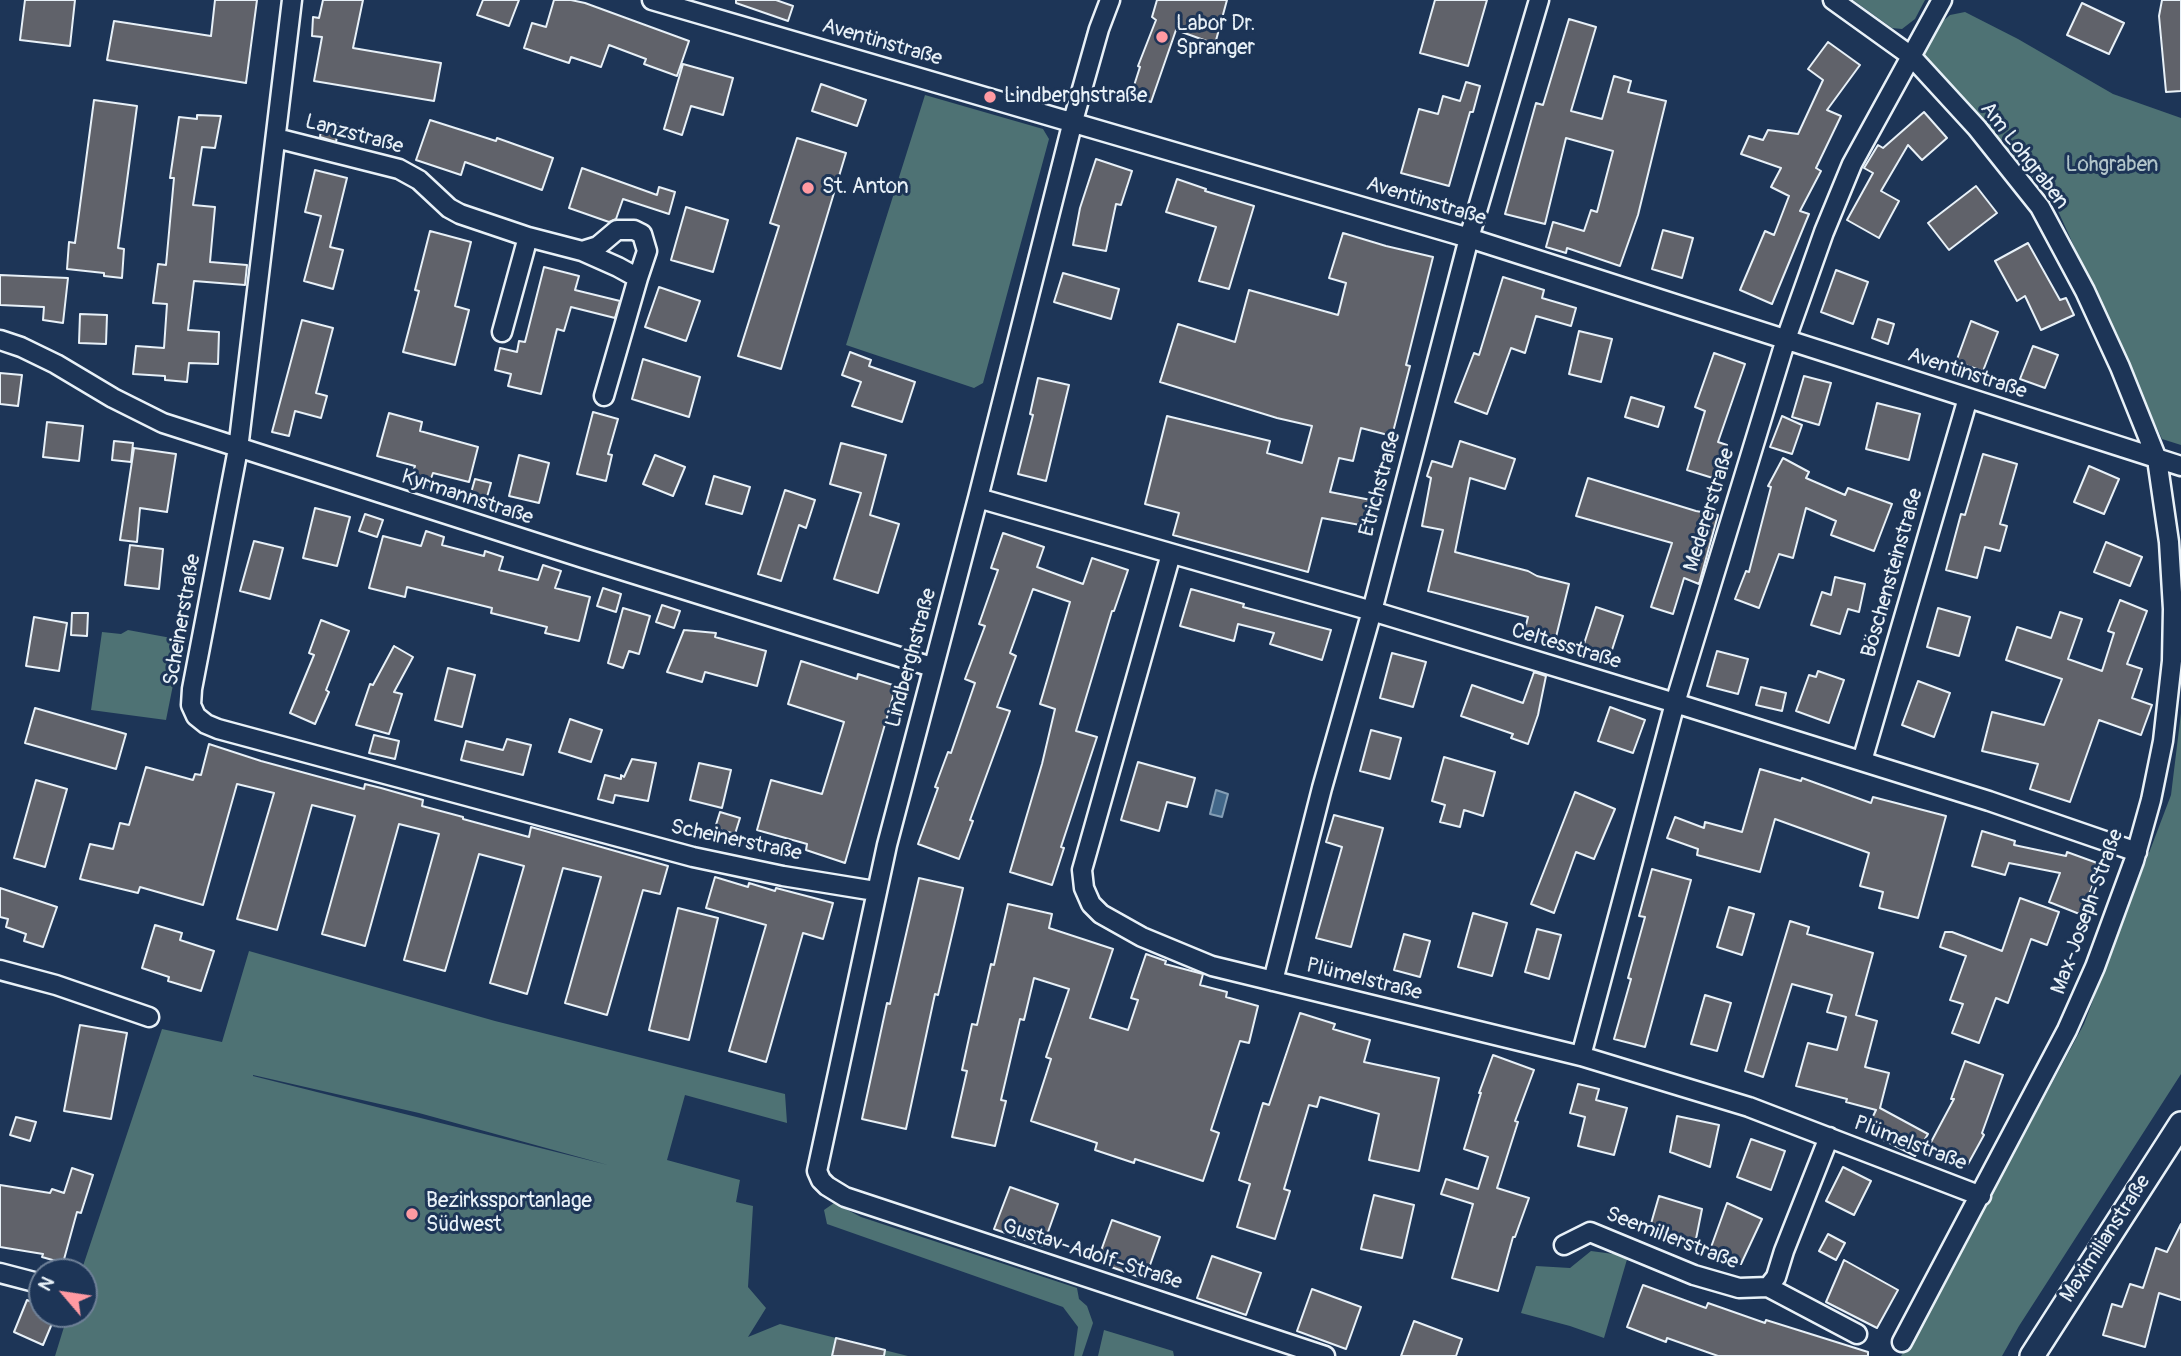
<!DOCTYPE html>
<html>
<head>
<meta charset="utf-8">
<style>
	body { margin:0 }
	#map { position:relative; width:2181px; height:1356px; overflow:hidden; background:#1d3557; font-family:Pangolin,sans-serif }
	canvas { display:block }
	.north { position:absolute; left:28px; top:1258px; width:70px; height:70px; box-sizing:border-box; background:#1d3557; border:2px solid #6e8097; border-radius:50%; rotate:299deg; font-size:19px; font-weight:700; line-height:28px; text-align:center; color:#e8f1f8 }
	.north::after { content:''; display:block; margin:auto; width:24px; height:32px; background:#ff9aa2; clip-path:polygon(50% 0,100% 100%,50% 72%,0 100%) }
</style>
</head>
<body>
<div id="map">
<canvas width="2181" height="1356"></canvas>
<div class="north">N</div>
</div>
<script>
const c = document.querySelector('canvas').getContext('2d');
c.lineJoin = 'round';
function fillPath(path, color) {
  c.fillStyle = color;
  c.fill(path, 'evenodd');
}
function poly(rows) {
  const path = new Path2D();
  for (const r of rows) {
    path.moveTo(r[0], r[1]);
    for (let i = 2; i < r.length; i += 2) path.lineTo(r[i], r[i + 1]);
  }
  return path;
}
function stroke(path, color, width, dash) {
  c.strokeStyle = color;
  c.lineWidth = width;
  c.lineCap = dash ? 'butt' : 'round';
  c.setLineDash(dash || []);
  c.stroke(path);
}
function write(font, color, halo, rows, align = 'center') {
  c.font = font + ' Pangolin,sans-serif';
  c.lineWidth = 6;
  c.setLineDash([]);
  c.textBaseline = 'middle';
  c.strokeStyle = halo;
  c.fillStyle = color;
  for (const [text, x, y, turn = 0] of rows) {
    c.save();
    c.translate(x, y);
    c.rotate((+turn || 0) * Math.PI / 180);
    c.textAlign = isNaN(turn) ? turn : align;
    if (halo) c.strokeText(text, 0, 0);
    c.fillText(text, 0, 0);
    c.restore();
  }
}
const green = poly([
	[1853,0,1925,0,1915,19,1902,29,1892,28],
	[1965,12,2018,39,2113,94,2181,118,2181,445,2162,439,2053,200,1924,55,1925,42,1937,26,1950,15],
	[925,95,1043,129,1049,139,983,383,974,388,846,345],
	[128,630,182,640,166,720,91,710,102,632,121,634],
	[2181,713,2181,1074,2019,1326,2002,1356,1901,1356,1971,1233,2084,1024,2171,795],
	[249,951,495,1021,785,1094,787,1123,685,1095,667,1160,740,1180,736,1202,753,1206,748,1287,766,1308,748,1337,780,1324,908,1356,55,1356,68,1314,84,1314,84,1272,81,1272,162,1029,222,1042],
	[253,1075,419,1113,608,1165,253,1076],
	[834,1203,861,1217,1077,1288,1079,1299,1087,1306,1093,1323,1082,1356,1074,1356,1078,1327,1063,1307,827,1224,824,1210],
	[1591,1251,1628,1256,1604,1338,1570,1326,1521,1313,1536,1266,1570,1268],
	[1104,1330,1173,1351,1174,1356,1098,1356]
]);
const water = poly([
	[1216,790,1228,794,1222,817,1210,814,1216,790]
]);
const building = poly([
	[25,0,75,0,70,46,20,40,25,0],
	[215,0,257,0,246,83,107,60,114,21,211,36,215,0],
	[323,0,363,0,353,48,441,63,434,101,314,81,322,37,312,36,313,17,319,18,323,0],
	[483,0,519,0,509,26,477,15,483,0],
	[554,0,571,0,585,3,689,41,677,76,644,64,646,59,609,45,601,67,571,57,569,63,524,48,532,23,546,27,554,0],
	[736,0,776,0,793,6,788,21,736,3,736,0],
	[1157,0,1227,0,1215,44,1176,30,1151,102,1131,95,1140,67,1138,66,1156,20,1152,17,1157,0],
	[1435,0,1487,0,1468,66,1420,53,1435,0],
	[2162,0,2181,0,2181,91,2166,92,2159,16,2162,0],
	[2082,3,2124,23,2109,54,2067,35,2082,3],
	[1569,19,1596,27,1571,111,1602,119,1614,76,1631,81,1628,92,1666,101,1638,215,1620,266,1567,248,1566,253,1546,247,1553,222,1584,231,1591,210,1597,212,1613,151,1566,138,1545,224,1505,214,1536,103,1543,105,1569,19],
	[1828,42,1860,65,1827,110,1841,116,1816,168,1821,171,1800,211,1809,214,1772,304,1740,290,1765,231,1774,235,1789,196,1771,187,1781,168,1741,154,1749,136,1763,140,1768,130,1798,134,1823,80,1808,69,1828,42],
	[683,64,733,78,723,115,691,106,682,135,664,129,683,64],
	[1466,82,1480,86,1473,112,1470,112,1449,186,1401,173,1419,109,1438,114,1443,96,1460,101,1466,82],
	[821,84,866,100,857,126,812,111,821,84],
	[94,100,137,106,118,248,124,249,122,278,104,276,104,273,67,269,69,242,75,243,94,100],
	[1924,112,1947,138,1922,160,1908,145,1881,191,1899,201,1879,238,1847,220,1873,173,1864,168,1878,145,1883,148,1924,112],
	[197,115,221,116,215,148,202,147,193,205,215,207,210,262,247,265,245,285,194,281,188,330,219,332,218,364,189,363,187,382,165,380,165,376,133,374,136,346,164,348,167,304,153,303,158,264,166,265,174,178,170,178,179,117,197,119,197,115],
	[430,120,496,141,497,138,553,158,542,190,465,162,461,175,416,160,430,120],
	[322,121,339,124,336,142,320,137,322,121],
	[797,138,846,153,781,369,738,356,779,226,770,223,797,138],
	[1096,159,1132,171,1121,205,1116,204,1106,251,1073,245,1080,208,1096,159],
	[582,168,657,195,659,187,675,192,669,214,623,199,616,219,609,222,569,208,582,168],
	[315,170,347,178,330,247,343,250,333,289,304,281,321,216,305,212,315,170],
	[1177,179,1206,189,1205,191,1254,206,1229,289,1199,281,1216,227,1166,212,1177,179],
	[1976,186,1997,213,1949,250,1928,223,1976,186],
	[686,207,728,220,713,272,671,260,686,207],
	[1663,230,1693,238,1682,278,1652,269,1663,230],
	[430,231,471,242,455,306,469,310,455,365,403,352,419,291,415,290,430,231],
	[1343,233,1386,246,1433,257,1406,365,1410,366,1392,436,1361,428,1353,461,1339,458,1330,492,1376,501,1371,527,1322,518,1308,572,1173,535,1179,513,1145,504,1167,416,1270,441,1267,453,1302,463,1312,426,1277,418,1160,382,1178,324,1235,342,1249,290,1338,315,1346,283,1329,278,1343,233],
	[2028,243,2060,300,2066,298,2074,315,2041,330,2025,296,2017,301,1995,261,2028,243],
	[544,267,579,276,575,290,620,301,615,318,571,307,564,331,557,329,541,394,508,386,511,374,495,370,500,348,517,352,519,341,525,342,544,267],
	[1836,270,1868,282,1853,324,1821,312,1836,270],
	[1063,273,1119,289,1111,319,1054,302,1063,273],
	[0,275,68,278,63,323,43,320,44,307,0,305,0,275],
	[1503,277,1544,290,1542,298,1576,308,1571,326,1536,316,1525,353,1511,348,1487,414,1455,402,1474,353,1479,355,1503,277],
	[659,287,700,301,686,341,645,327,659,287],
	[80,314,107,315,106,344,79,343,80,314],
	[1878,319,1894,324,1888,344,1872,338,1878,319],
	[302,320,333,328,316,393,327,396,321,418,295,411,289,436,272,432,302,320],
	[1971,321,1998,332,1983,371,1956,362,1971,321],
	[1579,331,1612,339,1601,382,1569,374,1579,331],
	[2033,346,2058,355,2045,388,2020,379,2033,346],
	[850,352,871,360,869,366,915,382,902,422,852,406,861,382,842,375,850,352],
	[1714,353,1745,364,1718,442,1727,445,1716,479,1687,470,1705,411,1695,407,1714,353],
	[643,359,700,377,689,417,632,399,643,359],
	[0,373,22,375,18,406,0,404,0,373],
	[1804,376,1831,383,1819,425,1792,417,1804,376],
	[1038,378,1069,385,1046,481,1018,474,1033,415,1030,414,1038,378],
	[1631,397,1664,407,1658,427,1625,417,1631,397],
	[1877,403,1920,414,1909,460,1866,449,1877,403],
	[593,412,618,419,608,454,612,455,606,481,577,474,593,412],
	[389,413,422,422,420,431,478,447,469,482,433,473,428,487,410,481,415,466,377,456,389,413],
	[1782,416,1802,425,1792,454,1770,447,1782,416],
	[47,422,83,426,79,461,43,457,47,422],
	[114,441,133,443,131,462,112,460,114,441],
	[1460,441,1515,459,1505,489,1470,478,1455,552,1528,571,1537,576,1569,584,1556,637,1525,629,1528,617,1428,591,1443,530,1422,526,1431,478,1427,476,1432,461,1452,467,1460,441],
	[841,443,886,455,870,515,899,524,878,593,834,579,861,493,830,484,841,443],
	[134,448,176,454,167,512,140,508,137,542,120,540,134,448],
	[1983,454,2017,464,2000,524,2007,526,2000,551,1985,547,1977,578,1946,570,1961,514,1965,515,1983,454],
	[519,455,549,463,539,503,509,496,519,455],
	[655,455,685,467,673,496,643,484,655,455],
	[1783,458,1809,472,1806,478,1845,495,1848,488,1892,504,1874,551,1831,535,1836,521,1806,508,1793,558,1779,554,1759,608,1735,599,1746,571,1749,572,1771,487,1768,486,1783,458],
	[2089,466,2119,479,2104,514,2074,502,2089,466],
	[714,476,750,487,742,514,706,504,714,476],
	[1588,478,1696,511,1718,515,1699,584,1684,578,1673,614,1651,607,1672,543,1576,516,1588,478],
	[475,479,491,483,485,504,469,500,475,479],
	[785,490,815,500,806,528,799,525,781,581,758,574,785,490],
	[315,508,350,517,337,566,303,558,315,508],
	[365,514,383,520,377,537,359,531,365,514],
	[426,531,444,537,442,545,484,556,485,551,503,557,499,570,538,580,543,565,561,571,555,588,590,597,579,641,545,633,547,627,491,613,492,608,407,587,405,597,369,588,383,536,421,546,426,531],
	[1003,533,1044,547,1037,567,1083,584,1092,558,1128,570,1114,611,1112,611,1076,731,1097,737,1061,847,1064,848,1052,885,1010,872,1042,764,1055,709,1040,704,1070,602,1033,589,1010,653,1016,656,997,707,1010,711,970,820,973,821,959,859,918,844,938,788,935,787,948,752,951,753,975,683,965,679,985,626,979,624,998,570,991,568,1003,533],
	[254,541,283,548,270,599,240,591,254,541],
	[2106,542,2142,557,2130,586,2094,572,2106,542],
	[130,545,163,549,159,589,125,585,130,545],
	[1835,577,1865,584,1859,612,1848,609,1840,634,1811,625,1822,592,1831,595,1835,577],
	[603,588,621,594,616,612,597,606,603,588],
	[1191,589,1244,604,1243,607,1331,630,1322,660,1270,644,1274,633,1238,624,1234,641,1180,626,1191,589],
	[2120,600,2147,611,2127,664,2142,669,2132,698,2152,705,2141,735,2099,720,2070,802,2030,789,2038,764,1982,751,1992,712,2044,725,2062,679,2006,660,2017,627,2051,638,2060,612,2082,619,2068,659,2102,671,2114,633,2108,631,2120,600],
	[662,605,680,611,674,628,656,622,662,605],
	[1596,607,1623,616,1610,656,1583,647,1596,607],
	[623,608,650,616,639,654,629,651,623,668,608,663,623,608],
	[1938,608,1970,617,1959,656,1927,647,1938,608],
	[72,613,88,613,87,636,71,635,72,613],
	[34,617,67,623,59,671,26,666,34,617],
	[321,620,349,631,326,690,329,692,315,724,290,713,314,655,309,653,321,620],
	[684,630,716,633,715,637,766,651,757,686,705,672,702,682,667,672,684,630],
	[394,646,413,657,394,692,402,694,389,734,356,725,370,684,373,685,394,646],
	[1717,651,1748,659,1738,694,1707,686,1717,651],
	[1392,653,1426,662,1413,707,1380,698,1392,653],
	[801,661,857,679,858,674,896,686,845,863,806,850,807,844,757,830,771,780,822,794,844,722,788,704,801,661],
	[448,668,475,675,462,727,435,720,448,668],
	[1818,671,1844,680,1829,723,1796,711,1809,675,1816,677,1818,671],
	[1534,672,1546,676,1538,715,1528,744,1511,738,1513,734,1461,716,1472,685,1523,703,1534,672],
	[1918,681,1950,693,1934,737,1902,725,1918,681],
	[1761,687,1786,693,1782,711,1756,705,1761,687],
	[1610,707,1645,720,1633,753,1598,741,1610,707],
	[35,708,126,734,116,769,25,743,35,708],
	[570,719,602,730,591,762,559,752,570,719],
	[1371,730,1401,738,1390,779,1360,771,1371,730],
	[374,735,399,741,395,759,369,753,374,735],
	[507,739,531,745,523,775,461,760,466,741,503,750,507,739],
	[209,744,261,761,364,789,365,784,381,788,423,800,422,806,463,817,463,819,529,837,531,827,668,866,660,894,643,890,607,1015,565,1003,601,877,563,868,527,994,490,983,524,866,479,854,445,971,404,960,439,834,399,824,365,946,322,934,355,816,312,805,277,930,237,919,274,793,237,784,203,905,140,887,138,893,80,879,90,844,113,849,120,823,129,825,146,767,193,780,195,774,201,775,209,744],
	[1444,757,1495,772,1483,816,1464,810,1460,827,1440,822,1445,805,1432,801,1444,757],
	[632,759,656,763,648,801,615,795,613,803,598,799,605,775,621,779,621,775,624,777,632,759],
	[1138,762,1195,778,1187,807,1167,802,1159,831,1121,820,1138,762],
	[699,763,731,770,722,808,690,800,699,763],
	[1760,769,1801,781,1802,778,1871,803,1873,797,1946,816,1918,918,1879,908,1883,892,1860,886,1869,853,1775,819,1760,872,1697,855,1698,849,1667,838,1675,817,1704,828,1705,822,1742,832,1760,769],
	[36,780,67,789,45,867,14,858,36,780],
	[1575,792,1615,809,1594,859,1576,852,1554,913,1531,904,1575,792],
	[720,812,740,818,735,834,715,828,720,812],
	[1334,815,1383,828,1351,947,1316,938,1342,847,1326,842,1334,815],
	[1982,831,2015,841,2014,845,2066,856,2067,852,2100,864,2082,915,2049,902,2060,873,2009,863,2005,875,1972,866,1982,831],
	[1652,869,1691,880,1645,1047,1614,1039,1631,979,1628,978,1645,917,1639,916,1652,869],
	[715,877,748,887,749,883,775,891,776,888,833,903,823,939,803,933,766,1062,729,1051,766,925,706,908,715,877],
	[919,878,963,888,938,995,935,994,906,1129,862,1119,887,1003,890,1004,919,878],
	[0,888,57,907,43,947,24,941,26,934,6,927,8,919,0,917,0,888],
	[2020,898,2059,912,2047,945,2031,939,2008,1003,1996,998,1979,1043,1952,1033,1963,1004,1950,1000,1966,956,1940,947,1945,932,1952,932,2002,951,2020,898],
	[1008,904,1052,914,1049,928,1113,949,1090,1018,1128,1030,1138,1000,1131,998,1146,954,1166,961,1165,964,1203,974,1200,985,1227,992,1226,997,1258,1006,1249,1043,1240,1041,1211,1130,1219,1133,1203,1181,1135,1159,1134,1163,1095,1150,1097,1143,1031,1121,1051,1059,1046,1057,1069,989,1034,978,1024,1020,1020,1019,1001,1100,1006,1101,995,1146,952,1137,967,1071,962,1070,972,1024,977,1025,991,964,994,965,1008,904],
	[1729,907,1754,914,1742,955,1717,947,1729,907],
	[678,908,718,918,689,1040,649,1030,678,908],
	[1473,913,1507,923,1492,976,1458,967,1473,913],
	[1790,921,1809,927,1807,934,1873,953,1856,1015,1877,1021,1865,1067,1889,1073,1880,1108,1928,1134,1915,1156,1866,1131,1876,1110,1846,1102,1847,1099,1796,1086,1808,1043,1837,1050,1846,1017,1827,1012,1832,995,1792,984,1763,1077,1745,1071,1790,921],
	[155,925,182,933,180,940,214,951,201,991,168,981,169,977,142,968,155,925],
	[1537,929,1561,935,1549,979,1525,972,1537,929],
	[1404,934,1430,941,1420,977,1394,970,1404,934],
	[1705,995,1731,1003,1717,1051,1691,1044,1705,995],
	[1300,1013,1335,1024,1333,1029,1370,1040,1364,1062,1439,1078,1419,1171,1369,1160,1379,1114,1320,1097,1317,1107,1309,1105,1284,1189,1290,1191,1275,1239,1237,1227,1250,1184,1239,1180,1263,1103,1269,1105,1300,1013],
	[80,1025,127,1033,111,1119,64,1111,80,1025],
	[1493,1055,1534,1070,1515,1121,1518,1122,1497,1188,1529,1198,1515,1237,1513,1237,1498,1291,1452,1278,1473,1204,1441,1194,1446,1179,1478,1189,1488,1157,1464,1149,1481,1093,1479,1093,1493,1055],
	[1965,1061,2003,1075,1982,1133,1984,1135,1968,1164,1930,1144,1954,1099,1951,1099,1965,1061],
	[1578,1084,1599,1089,1596,1100,1627,1108,1614,1155,1578,1146,1585,1117,1570,1113,1578,1084],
	[1677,1116,1719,1125,1710,1167,1670,1152,1677,1116],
	[16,1117,36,1122,30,1141,10,1135,16,1117],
	[1751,1139,1785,1151,1771,1190,1737,1177,1751,1139],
	[1843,1167,1871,1181,1854,1215,1826,1201,1843,1167],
	[72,1168,93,1175,81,1213,77,1212,63,1263,42,1257,43,1254,0,1247,0,1185,50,1193,52,1189,64,1193,72,1168],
	[1010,1187,1058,1204,1043,1246,994,1229,1010,1187],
	[1374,1195,1414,1205,1402,1258,1361,1249,1374,1195],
	[1659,1196,1702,1209,1695,1244,1686,1240,1685,1245,1648,1234,1659,1196],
	[1727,1203,1762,1219,1741,1264,1710,1250,1727,1203],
	[1112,1220,1160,1237,1145,1279,1097,1262,1112,1220],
	[2181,1224,2181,1300,2159,1293,2145,1347,2103,1335,2112,1304,2122,1307,2130,1284,2143,1288,2156,1248,2167,1252,2181,1224],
	[1828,1234,1845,1243,1836,1260,1819,1251,1828,1234],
	[1212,1256,1261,1273,1246,1315,1197,1298,1212,1256],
	[1844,1260,1898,1290,1877,1328,1826,1302,1844,1260],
	[1643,1285,1706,1308,1708,1303,1765,1323,1766,1320,1868,1352,1868,1356,1718,1356,1667,1338,1666,1342,1627,1327,1643,1285],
	[1312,1289,1361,1307,1346,1349,1297,1331,1312,1289],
	[27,1300,42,1306,42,1314,56,1314,43,1345,14,1332,27,1300],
	[1414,1321,1462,1339,1456,1356,1401,1356,1414,1321],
	[836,1338,885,1350,884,1356,832,1356,836,1338]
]);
const minor = poly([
	[292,0,238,449,192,689,191,705,196,716,206,724,218,729,693,857,783,876,875,891],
	[652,0,1469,238,2181,466],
	[1110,0,1099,29,1073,121,978,498,887,845,817,1171,821,1180,827,1186,845,1197,1325,1356],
	[1833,0,1911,56,1977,128,2040,207,2085,291,2120,367,2157,459,2169,542,2173,609,2172,661,2163,741,2151,800,2134,861,2095,967,2067,1030,1902,1342],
	[276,138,399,169,419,180,449,208,460,214,528,237,582,251,618,267,638,278,604,396],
	[582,251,598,246,617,230,634,230,642,234,647,251,638,278],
	[502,332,528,237],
	[0,340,21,347,56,364,113,398,163,423,583,558,932,667],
	[978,498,1372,611,1675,703,1989,801,2137,852],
	[1171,554,1082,870,1084,888,1091,904,1101,914,1142,937,1212,966,1581,1056,1749,1107,1981,1196],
	[1862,761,1968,398],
	[0,970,56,985,149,1017],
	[1273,981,1322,788,1372,611,1469,238,1539,0],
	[1581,1056,1675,703,1786,339,1824,232,1852,164,1942,0],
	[1564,1245,1590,1232,1694,1275,1739,1288,1768,1287,1776,1277,1784,1251,1829,1137],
	[0,1273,42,1284],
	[1768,1287,1857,1334]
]);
const tertiary = poly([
	[2032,1356,2181,1124]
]);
const markers = [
	[1162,37,7,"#ff9aa2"],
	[990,97,7,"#ff9aa2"],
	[808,188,7,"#ff9aa2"],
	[412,1214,7,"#ff9aa2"]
];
const poiNames = [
	["Labor Dr.",1176,25],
	["Spranger",1176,49],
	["Lindberghstraße",1004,97],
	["St. Anton",822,188],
	["Bezirkssportanlage",426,1202],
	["Südwest",426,1226]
];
const streetNames = [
	["Aventinstraße",882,43,16],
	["Lanzstraße",354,135,15],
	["Am Lohgraben",2024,156,52],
	["Aventinstraße",1426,202,17],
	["Aventinstraße",1967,374,18],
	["Etrichstraße",1381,484,-75],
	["Kyrmannstraße",467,498,18],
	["Medererstraße",1710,510,-73],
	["Böschensteinstraße",1893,573,-74],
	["Scheinerstraße",183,620,-80],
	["Celtesstraße",1566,647,17],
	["Lindberghstraße",912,658,-75],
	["Scheinerstraße",736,841,12],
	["Max-Joseph-Straße",2088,912,-70],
	["Plümelstraße",1364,980,14],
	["Plümelstraße",1910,1144,21],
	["Seemillerstraße",1672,1239,21],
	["Maximilianstraße",2106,1239,-57],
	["Gustav-Adolf-Straße",1092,1255,18]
];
const parkNames = [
	["Lohgraben",2112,166]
];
fillPath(green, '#4e7274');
fillPath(water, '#426789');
stroke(water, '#849eb5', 2);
fillPath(building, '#60626a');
stroke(building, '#e8f1f8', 2);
stroke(minor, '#e8f1f8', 23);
stroke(tertiary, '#e8f1f8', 28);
stroke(minor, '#1d3557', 18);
stroke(tertiary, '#1d3557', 23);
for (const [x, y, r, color] of markers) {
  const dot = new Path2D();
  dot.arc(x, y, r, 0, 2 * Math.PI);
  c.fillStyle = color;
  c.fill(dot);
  stroke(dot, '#1d3557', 2.5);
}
write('21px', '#e8f1f8', '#1d3557', poiNames, 'left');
write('21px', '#e8f1f8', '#1d3557', streetNames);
write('21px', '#b2c5ca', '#1d3557', parkNames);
</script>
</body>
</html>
